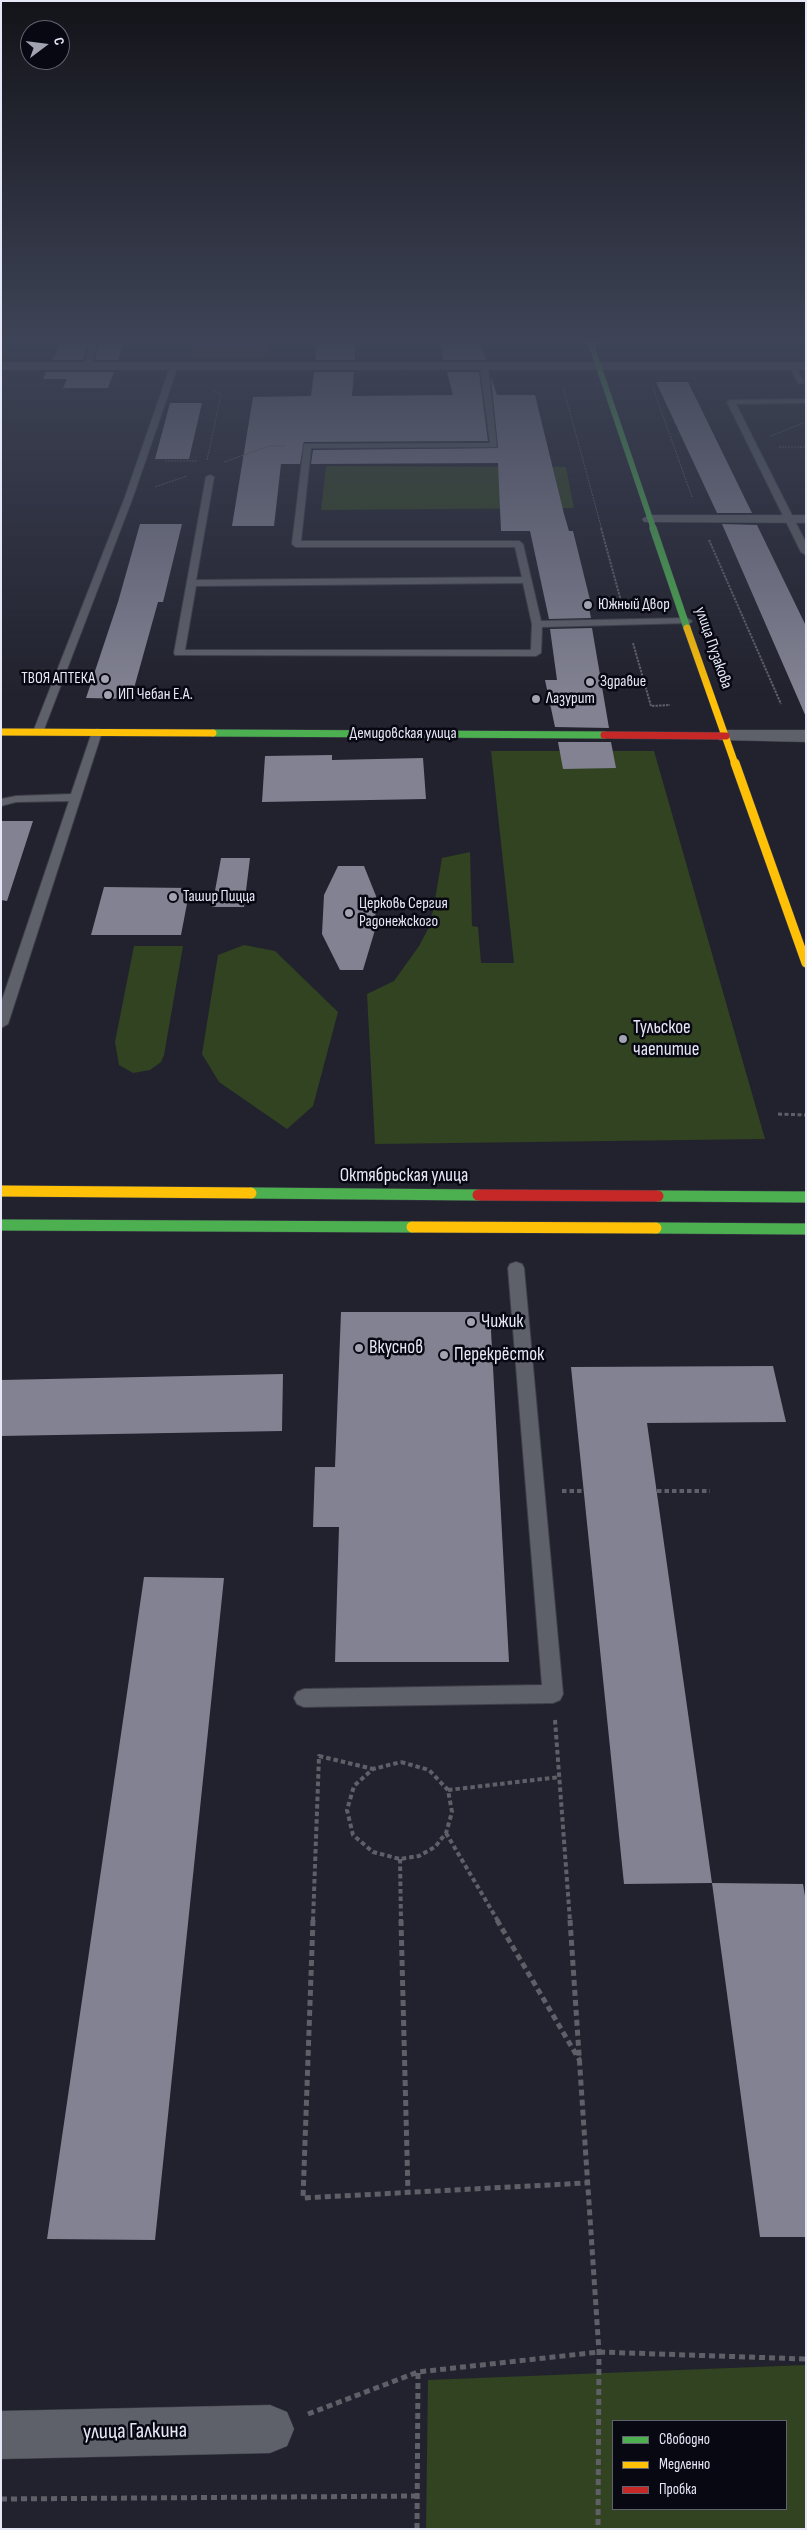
<!DOCTYPE html>
<html>
<head>
<meta charset="utf-8">
<style>
	body { margin:0 }
	#map { position:relative; width:807px; height:2530px; overflow:hidden; background:#22222e; font-family:"Sofia Sans Condensed",sans-serif }
	canvas { display:block }
	.frame { position:absolute; inset:0; border:2px solid #e6e8f8; pointer-events:none }
	.legend { position:absolute; left:612px; top:2420px; width:175px; height:90px; box-sizing:border-box; background:#080812; border:1px solid #61626e; margin:0; padding:6px 9px; list-style:none; font-size:15px; color:#e6e8f8 }
	.legend li { display:flex; align-items:center; gap:10px; height:25px }
	.legend b { width:25px; border:1px solid #61626e }
	.north { position:absolute; left:20px; top:20px; width:50px; height:50px; box-sizing:border-box; background:#080812; border:1px solid #61626e; border-radius:50%; rotate:75deg; font-size:14px; font-weight:700; line-height:20px; text-align:center; color:#e6e8f8 }
	.north::after { content:''; display:block; margin:auto; width:18px; height:22px; background:#a1a3b1; clip-path:polygon(50% 0,100% 100%,50% 72%,0 100%) }
</style>
</head>
<body>
<div id="map">
<canvas width="807" height="2530"></canvas>
<div class="frame"></div>
<ul class="legend">
<li><b style="height:6px;background:#4caf50"></b>Свободно</li>
<li><b style="height:6px;background:#ffc107"></b>Медленно</li>
<li><b style="height:6px;background:#c62828"></b>Пробка</li>
</ul>
<div class="north">С</div>
</div>
<script>
const c = document.querySelector('canvas').getContext('2d');
c.lineJoin = 'round';
function fillPath(path, color) {
  c.fillStyle = color;
  c.fill(path, 'evenodd');
}
function poly(rows) {
  const path = new Path2D();
  for (const r of rows) {
    path.moveTo(r[0], r[1]);
    for (let i = 2; i < r.length; i += 2) path.lineTo(r[i], r[i + 1]);
  }
  return path;
}
function stroke(path, color, width, dash) {
  c.strokeStyle = color;
  c.lineWidth = width;
  c.lineCap = dash ? 'butt' : 'round';
  c.setLineDash(dash || []);
  c.stroke(path);
}
function write(font, color, halo, rows, align = 'center') {
  c.font = font + ' "Sofia Sans Condensed",sans-serif';
  c.lineWidth = 5;
  c.setLineDash([]);
  c.textBaseline = 'middle';
  c.strokeStyle = halo;
  c.fillStyle = color;
  for (const [text, x, y, turn = 0] of rows) {
    c.save();
    c.translate(x, y);
    c.rotate((+turn || 0) * Math.PI / 180);
    c.textAlign = isNaN(turn) ? turn : align;
    if (halo) c.strokeText(text, 0, 0);
    c.fillText(text, 0, 0);
    c.restore();
  }
}
const green = poly([
	[194,346,268,346,265,358,190,357],
	[326,466,566,467,574,508,321,510],
	[491,751,654,751,765,1139,375,1144,367,994,394,981,419,946,428,929,433,911,442,858,470,852,472,926,478,927,481,963,514,963],
	[244,945,275,951,338,1012,313,1106,287,1129,219,1082,202,1054,218,955],
	[134,946,183,946,164,1055,161,1062,150,1070,133,1073,119,1065,115,1042],
	[806,2365,806,2529,426,2529,428,2380],
	[786,2421,786,2509,613,2509,613,2421]
]);
const building = poly([
	[61,344,89,344,83,360,52,360],
	[99,344,124,344,118,360,95,360],
	[317,344,355,344,355,360,315,360],
	[440,344,481,345,486,360,444,360],
	[46,372,114,372,108,388,63,388,67,379,43,379],
	[314,372,354,372,352,396,453,395,447,372,479,372,488,441,304,442,300,464,281,464,274,526,232,526,253,397,311,396],
	[491,377,497,395,535,395,564,514,569,531,573,531,592,608,589,608,591,618,549,619,530,531,501,531,498,463,311,464,313,450,498,448],
	[656,382,688,382,752,513,717,513],
	[170,403,202,403,189,459,155,459],
	[140,524,182,524,163,602,158,602,131,699,86,698,118,602],
	[722,524,757,525,806,626,806,717],
	[592,628,609,728,555,727,545,680,557,680,550,629],
	[558,742,611,742,616,768,563,769],
	[332,755,332,760,423,758,426,799,262,802,265,756],
	[1,821,33,821,7,901,1,900],
	[221,858,250,858,244,907,212,907],
	[338,866,364,866,376,896,375,930,363,970,340,970,322,934,324,895],
	[104,887,190,888,181,935,91,935],
	[341,1312,490,1312,509,1662,335,1662,339,1527,313,1527,315,1467,335,1467],
	[773,1366,786,1422,647,1423,712,1883,624,1884,571,1367],
	[283,1374,282,1431,1,1436,1,1380],
	[144,1577,224,1578,155,2240,47,2239],
	[712,1883,803,1884,806,1902,806,2237,760,2237]
]);
const pathFar4 = poly([
	[563,387,602,530],
	[653,388,692,497],
	[771,436,803,423],
	[779,447,806,447],
	[207,460,221,395,211,389],
	[165,461,198,461],
	[224,462,269,446,285,446],
	[155,487,187,476]
]);
const pathFar3 = poly([
	[601,528,621,601],
	[709,540,781,704],
	[633,643,651,706,670,705]
]);
const pathFar2 = poly([
	[778,1114,806,1115]
]);
const pathFar1 = poly([
	[562,1491,584,1491],
	[657,1491,710,1491],
	[555,1720,570,1921],
	[401,1762,429,1770,448,1790,452,1812,446,1833,435,1847,419,1856,400,1859,373,1852,353,1835,347,1810,354,1786,373,1769,401,1762],
	[448,1790,560,1777],
	[446,1833,498,1921],
	[400,1859,401,1921],
	[313,1921,319,1756,373,1769]
]);
const path = poly([
	[313,1920,303,2198,586,2183],
	[401,1920,408,2193],
	[497,1920,580,2061],
	[570,1920,599,2352,598,2529],
	[308,2414,418,2372,599,2352,806,2359],
	[1,2499,418,2496],
	[417,2529,418,2372]
]);
const lane = poly([
	[91,344,97,344,91,366,87,368,83,366,91,344],
	[171,364,178,366,133,497,43,732,38,735,34,734,33,732,125,497,171,364],
	[484,365,488,367,497,447,311,448,301,541,519,541,523,544,541,621,687,618,692,621,690,623,542,627,541,653,536,656,175,655,174,653,206,477,210,475,214,477,196,580,522,577,515,547,296,547,292,544,304,444,490,443,480,367,484,365],
	[523,583,532,624,531,650,185,650,196,586,523,583],
	[789,365,795,365,804,383,798,383,789,365],
	[806,399,806,403,736,404,806,543,806,555,801,552,727,402,731,400,806,399],
	[97,729,102,732,8,1024,1,1028,1,1003,69,801,16,802,1,806,1,799,16,796,71,794,92,732,97,729],
	[516,1262,522,1264,524,1268,563,1694,560,1700,553,1703,304,1707,297,1704,294,1698,297,1692,304,1689,542,1685,508,1268,510,1264,516,1262]
]);
const street = poly([
	[1,362,806,362,806,370,1,370,1,362],
	[649,515,806,515,806,523,644,522,642,519,649,515],
	[726,730,806,730,806,742,719,740,717,736,719,732,726,730],
	[270,2405,287,2412,294,2429,287,2446,270,2453,1,2459,1,2411,270,2405]
]);
const fastFar2 = poly([
	[591,344,654,530]
]);
const fastFar1 = poly([
	[653,528,687,628],
	[213,733,604,735]
]);
const fast = poly([
	[251,1193,478,1195],
	[658,1196,806,1197],
	[1,1225,412,1227],
	[656,1228,806,1229]
]);
const slowFar2 = poly([
	[687,628,735,764],
	[1,732,213,733]
]);
const slowFar1 = poly([
	[735,763,806,963]
]);
const slow = poly([
	[1,1191,251,1193],
	[412,1227,656,1228]
]);
const jamFar1 = poly([
	[604,735,726,736]
]);
const jam = poly([
	[478,1195,658,1196]
]);
const markers = [
	[588,605,5,"#a1a3b1"],
	[105,679,5,"#a1a3b1"],
	[590,682,5,"#a1a3b1"],
	[108,695,5,"#a1a3b1"],
	[536,699,5,"#a1a3b1"],
	[173,897,5,"#a1a3b1"],
	[349,913,5,"#a1a3b1"],
	[623,1039,5,"#a1a3b1"],
	[471,1322,5,"#a1a3b1"],
	[359,1348,5,"#a1a3b1"],
	[444,1355,5,"#a1a3b1"]
];
const farPoinames = [
	["Южный Двор",598,605],
	["ТВОЯ АПТЕКА",95,679,"right"],
	["Здравие",600,682],
	["ИП Чебан Е.А.",118,695],
	["Лазурит",546,699],
	["Ташир Пицца",183,897],
	["Церковь Сергия",359,904],
	["Радонежского",359,922]
];
const farStreetnames = [
	["улица Пузакова",713,648,71],
	["Демидовская улица",403,734]
];
const poiNames = [
	["Тульское",633,1028],
	["чаепитие",633,1050],
	["Чижик",481,1322],
	["Вкуснов",369,1348],
	["Перекрёсток",454,1355]
];
const streetNames = [
	["Октябрьская улица",404,1176]
];
const nearStreetnames = [
	["улица Галкина",135,2432,-1]
];
fillPath(green, '#314320');
fillPath(building, '#828292');
stroke(lane, '#3e3f49', 2);
stroke(street, '#3e3f49', 1);
stroke(fastFar2, '#3e3f49', 6);
stroke(fastFar1, '#3e3f49', 8);
stroke(fast, '#3e3f49', 12);
stroke(slowFar2, '#3e3f49', 8);
stroke(slowFar1, '#3e3f49', 10);
stroke(slow, '#3e3f49', 12);
stroke(jamFar1, '#3e3f49', 8);
stroke(jam, '#3e3f49', 12);
stroke(pathFar4, '#5e5f67', 1, [2, 1]);
stroke(pathFar3, '#5e5f67', 2, [2.5, 1]);
stroke(pathFar2, '#5e5f67', 3, [4, 2.5]);
stroke(pathFar1, '#5e5f67', 4, [4.5, 3]);
stroke(path, '#5e5f67', 5, [6, 4]);
fillPath(lane, '#5e6169');
fillPath(street, '#5e6169');
stroke(fastFar2, '#4caf50', 5.5);
stroke(fastFar1, '#4caf50', 7);
stroke(fast, '#4caf50', 11);
stroke(slowFar2, '#ffc107', 7);
stroke(slowFar1, '#ffc107', 9);
stroke(slow, '#ffc107', 11);
stroke(jamFar1, '#c62828', 7);
stroke(jam, '#c62828', 11);
const sky = c.createLinearGradient(0, 0, 0, 698);
sky.addColorStop(0, '#131319');
sky.addColorStop(0.49, '#3e4457');
sky.addColorStop(1, '#3e445700');
c.fillStyle = sky;
c.fillRect(0, 0, 807, 698);
for (const [x, y, r, color] of markers) {
  const dot = new Path2D();
  dot.arc(x, y, r, 0, 2 * Math.PI);
  c.fillStyle = color;
  c.fill(dot);
  stroke(dot, '#080812', 2);
}
write('16px', '#e6e8f8', '#080812', farPoinames, 'left');
write('16px', '#e6e8f8', '#080812', farStreetnames);
write('19px', '#e6e8f8', '#080812', poiNames, 'left');
write('19px', '#e6e8f8', '#080812', streetNames);
write('22px', '#e6e8f8', '#080812', nearStreetnames);
</script>
</body>
</html>
